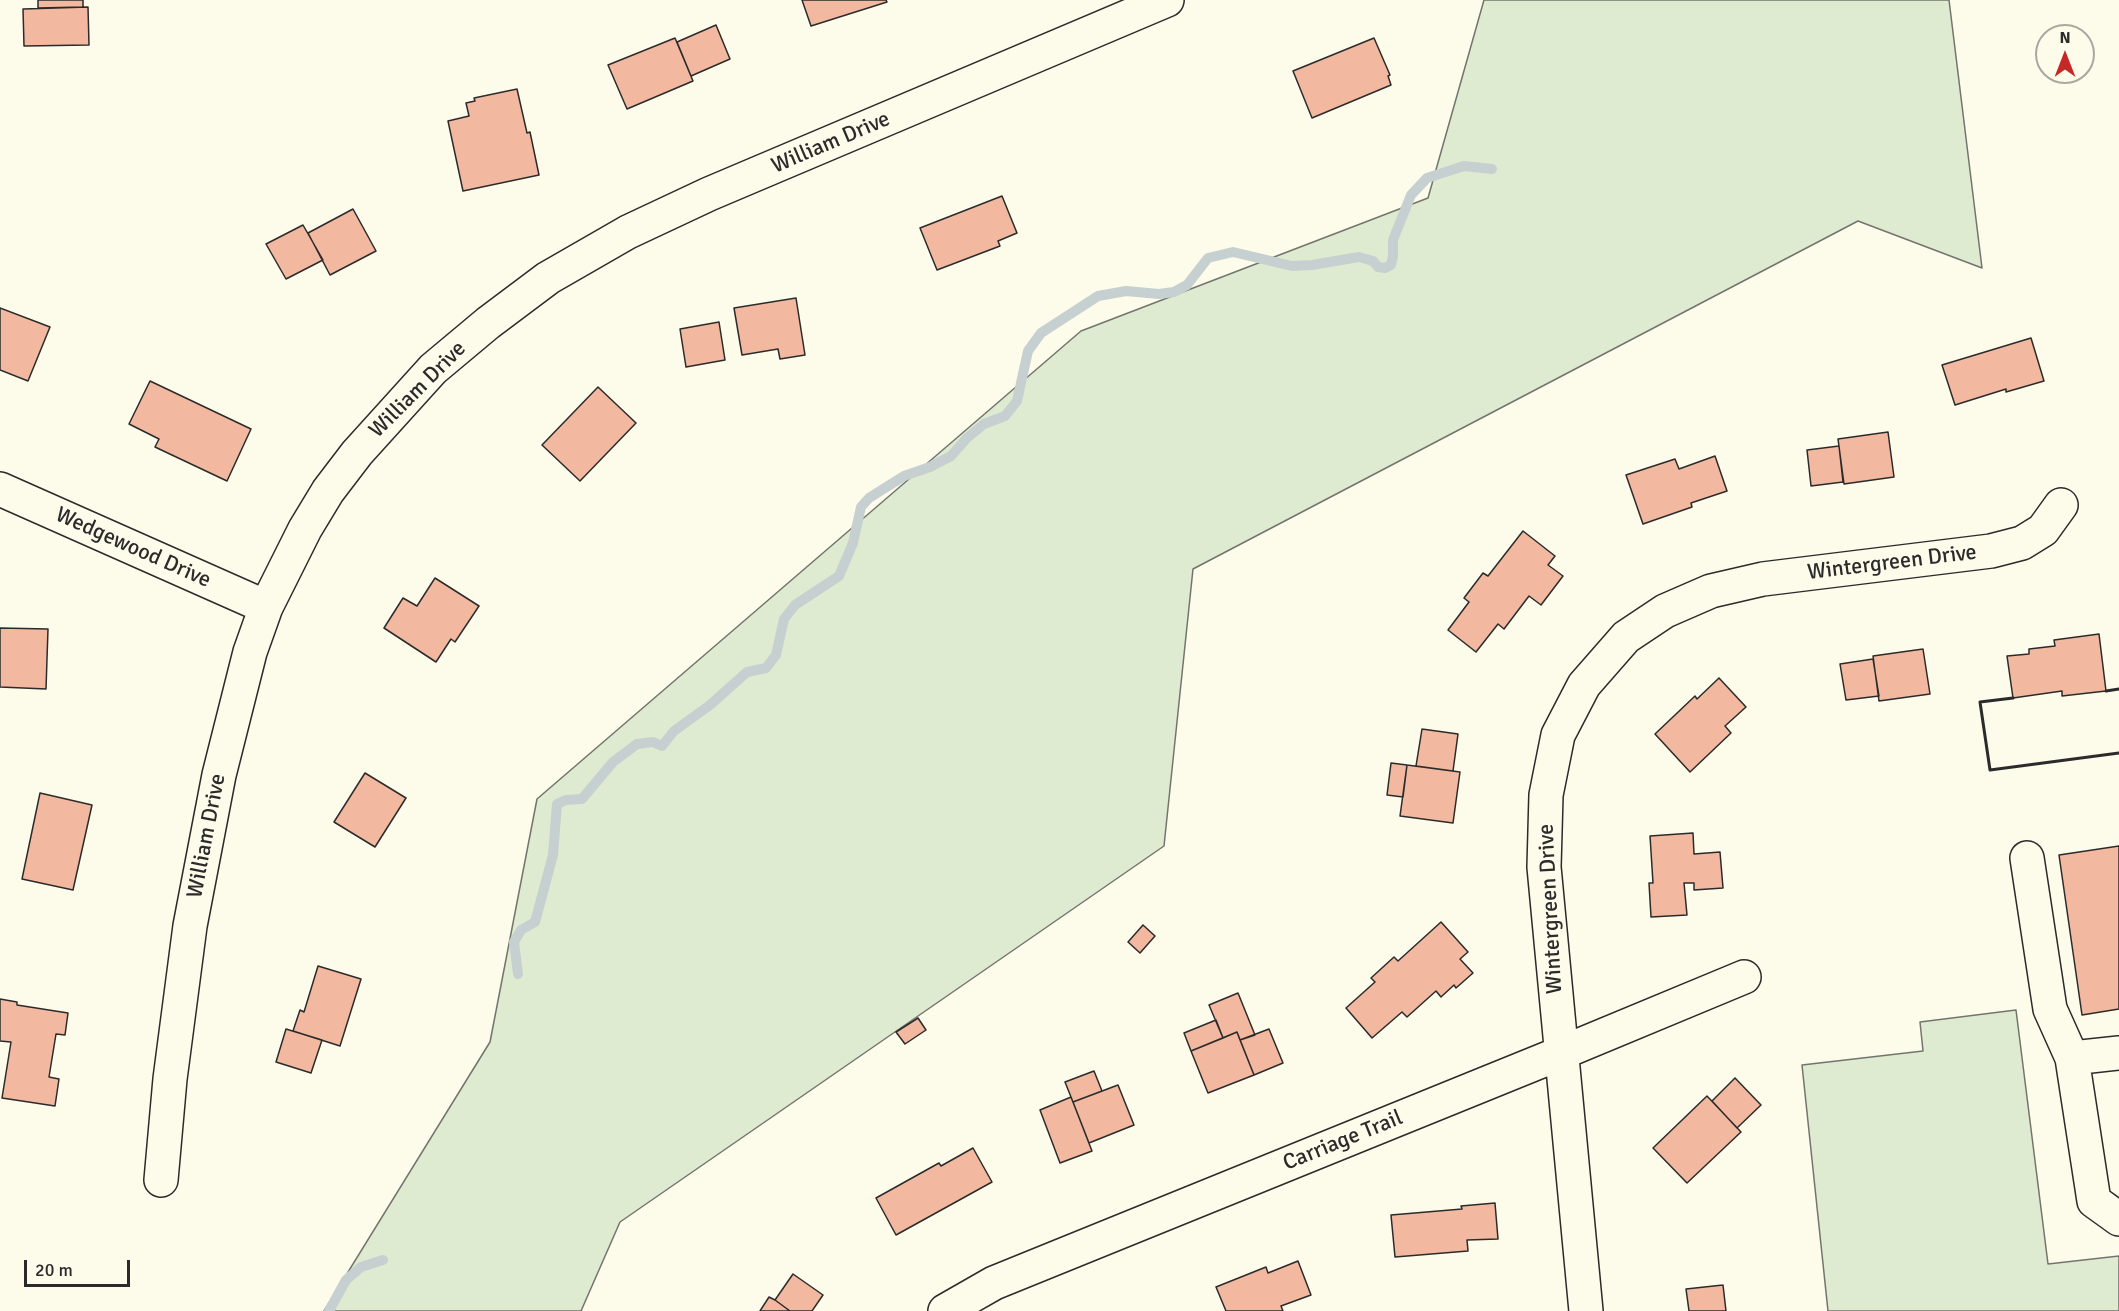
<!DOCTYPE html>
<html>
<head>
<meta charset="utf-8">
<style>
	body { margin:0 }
	#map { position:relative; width:2119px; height:1311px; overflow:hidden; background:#fdfbea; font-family:Signika,sans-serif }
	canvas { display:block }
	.north { position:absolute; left:2035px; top:24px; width:60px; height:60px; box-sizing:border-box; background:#fdfbea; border:2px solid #a9a89e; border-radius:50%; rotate:0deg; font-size:16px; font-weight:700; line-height:24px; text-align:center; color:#2b2b2b }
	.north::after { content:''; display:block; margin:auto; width:21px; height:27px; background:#c62828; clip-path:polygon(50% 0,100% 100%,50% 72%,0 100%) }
	.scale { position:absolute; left:24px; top:1260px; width:106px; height:27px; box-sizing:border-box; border:3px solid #2b2b2b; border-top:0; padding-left:8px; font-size:18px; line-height:21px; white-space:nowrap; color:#2b2b2b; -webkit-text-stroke:4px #fdfbea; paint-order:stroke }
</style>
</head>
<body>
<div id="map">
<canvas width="2119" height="1311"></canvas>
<div class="north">N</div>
<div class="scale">20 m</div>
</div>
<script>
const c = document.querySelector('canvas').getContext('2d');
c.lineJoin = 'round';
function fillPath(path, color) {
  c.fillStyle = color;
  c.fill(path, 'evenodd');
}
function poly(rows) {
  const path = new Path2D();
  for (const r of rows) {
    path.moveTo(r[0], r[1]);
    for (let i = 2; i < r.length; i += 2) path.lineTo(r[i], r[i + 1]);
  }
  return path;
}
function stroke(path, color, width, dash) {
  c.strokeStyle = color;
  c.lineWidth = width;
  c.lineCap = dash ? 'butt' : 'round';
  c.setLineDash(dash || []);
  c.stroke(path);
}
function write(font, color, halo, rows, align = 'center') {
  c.font = font + ' Signika,sans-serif';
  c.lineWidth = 4.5;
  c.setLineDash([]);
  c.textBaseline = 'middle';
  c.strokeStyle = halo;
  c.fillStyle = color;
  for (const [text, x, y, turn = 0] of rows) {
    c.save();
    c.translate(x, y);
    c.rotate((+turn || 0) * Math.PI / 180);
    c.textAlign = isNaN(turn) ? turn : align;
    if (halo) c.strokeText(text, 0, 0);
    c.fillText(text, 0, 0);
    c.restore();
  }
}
const green = poly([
	[1484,0,1949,0,1982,268,1858,221,1193,569,1164,846,620,1222,581,1311,324,1311,490,1042,537,799,1081,331,1428,198,1484,0],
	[2016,1010,2048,1264,2119,1256,2119,1311,1828,1311,1802,1065,1923,1051,1920,1022,2016,1010]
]);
const stream = poly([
	[518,974,514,942,521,930,535,922,553,855,557,804,566,800,582,799,613,762,637,744,653,742,662,746,674,731,710,705,747,672,766,668,776,655,784,619,795,605,839,576,853,543,861,507,869,498,904,476,930,467,951,456,967,438,984,424,1005,416,1017,401,1028,351,1041,333,1098,296,1126,291,1159,294,1174,292,1187,285,1208,258,1233,252,1292,266,1312,265,1359,257,1373,261,1378,267,1385,268,1391,265,1393,256,1393,240,1411,195,1427,178,1464,166,1492,169],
	[329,1311,346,1280,361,1267,383,1260]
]);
const building = poly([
	[38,0,83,0,83,7,38,8,38,0],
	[802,0,886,0,887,2,811,26,802,0],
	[88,7,89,45,24,46,23,9,88,7],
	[716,25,730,59,691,76,677,42,716,25],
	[675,38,693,81,627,109,608,65,675,38],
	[1374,38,1390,75,1388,76,1391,85,1312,118,1293,71,1374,38],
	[517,89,527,133,530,132,539,175,463,191,448,121,469,116,466,103,475,101,474,98,517,89],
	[1002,196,1017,233,998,241,1000,246,937,270,920,228,1002,196],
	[353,209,376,251,330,275,308,233,353,209],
	[303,225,323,260,286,279,266,244,303,225],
	[796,298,805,355,780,359,778,349,742,355,734,308,796,298],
	[0,308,50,327,28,381,0,370,0,308],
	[719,322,725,360,686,367,680,329,719,322],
	[2031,338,2044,381,2006,392,2006,389,1955,405,1942,365,2031,338],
	[150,381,251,429,227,481,155,447,159,439,129,424,150,381],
	[598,387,636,423,580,481,542,445,598,387],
	[1888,432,1894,477,1844,484,1838,439,1888,432],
	[1839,446,1843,482,1811,486,1807,450,1839,446],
	[1715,456,1727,491,1691,503,1692,507,1643,524,1626,475,1675,459,1679,469,1715,456],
	[1523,531,1555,556,1548,565,1563,576,1541,605,1529,596,1504,629,1498,624,1476,652,1448,630,1469,602,1464,598,1483,573,1488,576,1523,531],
	[435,578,479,606,455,642,451,639,436,662,384,628,403,598,417,606,435,578],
	[0,628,48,629,46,689,0,687,0,628],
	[2099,634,2106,691,2062,696,2062,691,2013,698,2007,656,2029,654,2029,649,2055,646,2054,640,2099,634],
	[1923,649,1930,694,1879,701,1873,656,1923,649],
	[1873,659,1879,696,1846,700,1840,664,1873,659],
	[1719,678,1746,707,1725,726,1731,733,1690,772,1655,734,1695,696,1697,699,1719,678],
	[1422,729,1458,734,1453,771,1416,766,1422,729],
	[1391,763,1407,765,1403,797,1387,795,1391,763],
	[1407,765,1460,772,1453,823,1400,816,1407,765],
	[365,773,406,798,375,847,334,822,365,773],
	[40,793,92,805,73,890,22,879,40,793],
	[1693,833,1694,854,1720,852,1723,888,1694,890,1694,883,1684,883,1687,915,1651,917,1649,883,1653,883,1650,836,1693,833],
	[2119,846,2119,1009,2082,1015,2059,855,2119,846],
	[1441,922,1468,952,1460,959,1473,973,1456,988,1454,985,1441,997,1436,991,1407,1017,1402,1012,1372,1038,1346,1008,1375,982,1371,978,1394,957,1398,961,1441,922],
	[1143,925,1155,936,1140,953,1128,942,1143,925],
	[318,966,361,979,340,1046,293,1031,300,1010,304,1012,318,966],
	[1238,993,1255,1035,1240,1040,1237,1032,1223,1038,1209,1005,1238,993],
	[0,999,17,1002,17,1005,68,1013,65,1035,56,1034,49,1077,59,1079,55,1106,2,1098,11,1042,0,1041,0,999],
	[918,1018,926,1030,905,1044,896,1032,918,1018],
	[1216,1020,1223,1038,1191,1051,1184,1033,1216,1020],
	[286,1029,322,1040,311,1073,276,1062,286,1029],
	[1269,1029,1283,1063,1254,1075,1240,1040,1269,1029],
	[1237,1032,1254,1075,1208,1093,1191,1051,1237,1032],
	[1094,1071,1102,1091,1073,1102,1065,1082,1094,1071],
	[1735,1078,1761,1105,1737,1128,1712,1101,1735,1078],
	[1118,1085,1134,1125,1089,1143,1073,1102,1118,1085],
	[1707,1096,1741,1132,1687,1183,1653,1148,1707,1096],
	[1071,1097,1092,1151,1060,1163,1040,1110,1071,1097],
	[973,1148,992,1182,896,1235,876,1198,939,1163,941,1166,973,1148],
	[1495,1203,1498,1239,1467,1240,1468,1251,1395,1257,1391,1215,1462,1209,1461,1206,1495,1203],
	[1298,1261,1311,1295,1281,1306,1283,1311,1226,1311,1216,1287,1266,1267,1268,1273,1298,1261],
	[793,1274,823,1295,812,1311,790,1311,775,1300,793,1274],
	[1723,1285,1726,1311,1689,1311,1686,1289,1723,1285],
	[769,1297,775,1300,790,1311,760,1311,769,1297]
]);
const minor = poly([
	[0,489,266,607],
	[2027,858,2050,1009,2072,1058],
	[2119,1053,2072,1058,2094,1201,2119,1219],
	[161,1180,170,1079,190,926,219,775,250,652,266,607,305,529,328,491,357,453,433,369,488,323,548,278,628,232,709,194,1167,0],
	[945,1311,994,1283,1561,1053,1744,977],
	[1586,1311,1544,867,1546,795,1558,735,1584,685,1626,637,1665,611,1711,591,1763,579,1991,551,2022,543,2043,530,2061,505]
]);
const wall = poly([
	[2106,691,2119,689],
	[2013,698,1980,702,1990,770,2119,753]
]);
const streetNames = [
	["William Drive",831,143,-23],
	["William Drive",418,390,-45],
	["Wedgewood Drive",133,548,24],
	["Wintergreen Drive",1892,563,-7],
	["William Drive",207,836,-79],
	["Wintergreen Drive",1551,909,-93],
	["Carriage Trail",1343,1141,-22]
];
fillPath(green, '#deebd1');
stroke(green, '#74746e', 1.5);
stroke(stream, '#c7d0d0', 10);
fillPath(building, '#f2b8a0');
stroke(building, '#2b2b2b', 1.5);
stroke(minor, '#2b2b2b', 36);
stroke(minor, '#fdfbea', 33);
stroke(wall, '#2b2b2b', 3);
write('22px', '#2b2b2b', '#fdfbea', streetNames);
</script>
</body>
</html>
